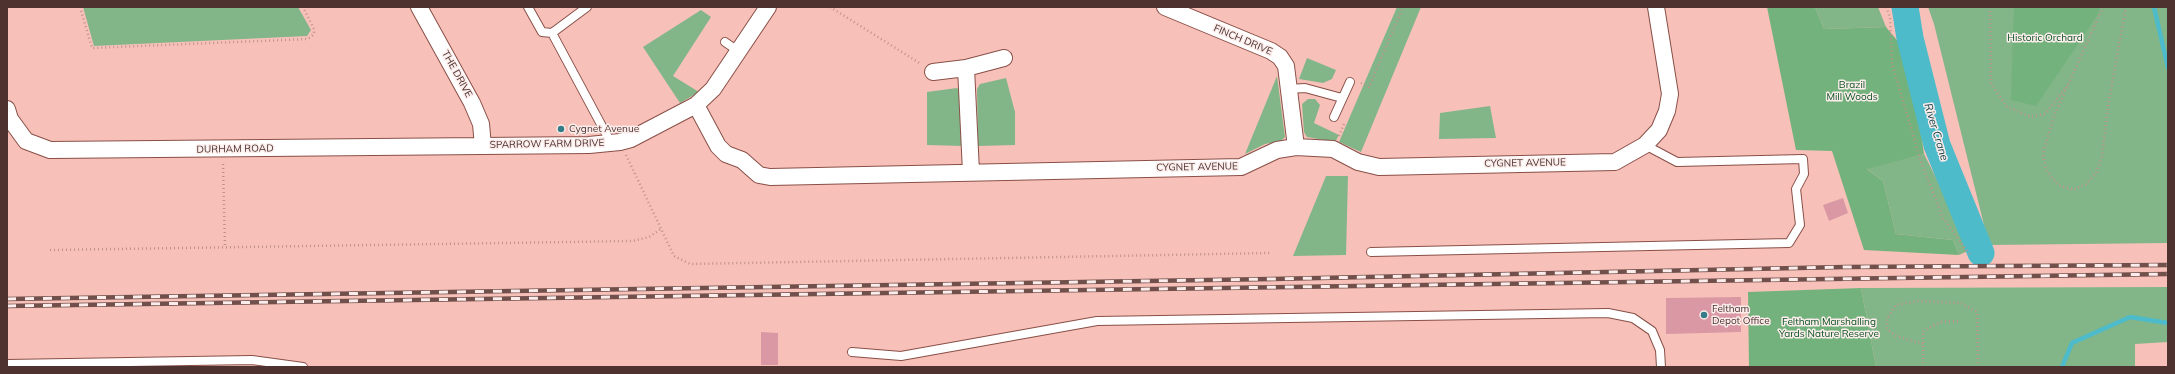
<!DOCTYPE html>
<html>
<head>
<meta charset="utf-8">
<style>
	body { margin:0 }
	#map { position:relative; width:2175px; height:374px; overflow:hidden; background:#f7c1b9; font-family:Mulish,sans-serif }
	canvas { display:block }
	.frame { position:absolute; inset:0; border:8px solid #4d322f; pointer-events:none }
</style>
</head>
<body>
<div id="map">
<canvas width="2175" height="374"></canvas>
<div class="frame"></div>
</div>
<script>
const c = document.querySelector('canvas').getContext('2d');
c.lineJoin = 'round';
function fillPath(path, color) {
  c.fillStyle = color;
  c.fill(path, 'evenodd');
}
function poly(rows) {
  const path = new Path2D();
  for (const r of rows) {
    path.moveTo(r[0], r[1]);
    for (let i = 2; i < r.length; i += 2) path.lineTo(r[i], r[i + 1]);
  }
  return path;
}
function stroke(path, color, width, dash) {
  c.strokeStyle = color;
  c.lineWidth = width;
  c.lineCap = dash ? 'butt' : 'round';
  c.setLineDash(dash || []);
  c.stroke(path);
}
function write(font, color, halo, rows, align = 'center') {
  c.font = font + ' Mulish,sans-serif';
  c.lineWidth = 3;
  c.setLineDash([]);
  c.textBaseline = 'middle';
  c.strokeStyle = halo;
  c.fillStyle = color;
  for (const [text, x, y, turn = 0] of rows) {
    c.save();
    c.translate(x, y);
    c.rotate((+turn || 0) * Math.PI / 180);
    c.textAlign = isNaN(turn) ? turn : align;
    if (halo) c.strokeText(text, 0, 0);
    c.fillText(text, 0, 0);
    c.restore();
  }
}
const green = poly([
	[83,7,298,7,311,30,307,36,94,46],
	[1397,7,1421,7,1361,152,1339,142],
	[1815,7,1878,7,1886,27,1824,29],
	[1928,7,2168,7,2168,243,1989,245,1934,24],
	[701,10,711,17,673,76,699,92,680,103,643,47],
	[1307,58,1336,70,1332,79,1323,83,1299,79],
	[1277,76,1285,137,1281,141,1265,144,1245,154],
	[1006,78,1015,112,1015,145,978,146,977,89,980,84],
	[957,88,963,94,964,146,927,145,927,92],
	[1308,99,1315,99,1320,105,1314,123,1339,135,1335,142,1307,137,1304,132,1302,104],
	[1490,106,1496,138,1439,139,1440,113],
	[1924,154,1972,249,1959,255,1953,240,1896,234,1883,181,1866,168],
	[1326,176,1348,176,1346,255,1293,256],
	[2168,287,2168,342,2135,344,2135,367,1876,367,1861,288]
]);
const forest = poly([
	[1767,7,1815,7,1824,29,1886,27,1910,56,1924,154,1867,169,1883,181,1896,234,1953,240,1959,255,1864,250,1832,151,1796,150],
	[2014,7,2100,7,2097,16,2036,106,2011,100],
	[1861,288,1876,367,1749,367,1748,292]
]);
const stream = poly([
	[2154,7,2168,68],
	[2062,367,2072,343,2130,317,2168,323]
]);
const river = poly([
	[1905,7,1910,38,1937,145,1981,253]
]);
const building = poly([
	[1843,198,1848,213,1829,221,1823,205],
	[1741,297,1741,332,1666,334,1666,298],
	[761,332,778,333,778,365,761,365]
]);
const path = poly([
	[80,7,92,48,308,39,314,34,314,29,303,7],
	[830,7,921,64],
	[1886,7,1890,17,1892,64,1921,162,1943,218,1971,256],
	[1990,7,1991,83,2006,106,2031,117,2045,114,2067,86],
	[2103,7,2054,116,2043,154,2046,170,2058,185,2073,190,2086,184,2096,173,2102,156,2108,106,2126,7],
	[1361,83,1369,87,1403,7],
	[1339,136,1344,124],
	[626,155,674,256,690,264,1270,253],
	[223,164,225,247],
	[50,250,633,241,649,237,661,229],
	[1923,344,1896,336,1887,329,1887,319,1896,305,1917,301,1961,303,1977,312,1978,367],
	[1923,367,1923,331,1941,322,1961,321]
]);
const service = poly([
	[528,7,542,32,552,33],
	[587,7,552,33,611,143],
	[725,42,738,51],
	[1289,89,1305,88,1342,98],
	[1334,117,1350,82],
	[1371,252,1789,243,1800,225,1796,189,1804,174,1803,159,1677,162,1645,145],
	[852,352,901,356,1097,321,1608,313,1633,318,1652,331,1660,350,1661,367],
	[7,364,252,360,303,367]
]);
const minor = poly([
	[419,7,472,103,481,124,483,146],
	[1165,7,1271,51,1280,57,1286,66,1296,147],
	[933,72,966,68],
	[696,105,718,146,726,154,742,160,759,175,770,177,1241,167,1277,150,1296,147,1333,149,1358,162,1379,167,1615,162,1645,145,1659,130,1667,111,1670,94,1656,7],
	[7,109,10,119,26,141,50,150,589,145,620,142,631,139,696,105,713,89,768,7],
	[971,172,966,68,1004,58]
]);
const rail = poly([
	[7,299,1272,279,1845,267,2168,265],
	[7,306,2168,274]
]);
const markers = [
	[561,129,4,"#357c86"],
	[1704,315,4,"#357c86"]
];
const parkNames = [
	["Historic Orchard",2045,38],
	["Brazil",1852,85],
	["Mill Woods",1852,97],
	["Feltham Marshalling",1829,322],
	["Yards Nature Reserve",1829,334]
];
const streetNames = [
	["FINCH DRIVE",1243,40,23],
	["THE DRIVE",457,74,61],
	["SPARROW FARM DRIVE",547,144,-1],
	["DURHAM ROAD",235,149,-1],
	["CYGNET AVENUE",1525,163,-1],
	["CYGNET AVENUE",1197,167,-1]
];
const poiNames = [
	["Cygnet Avenue",569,129],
	["Feltham",1712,309],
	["Depot Office",1712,321]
];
const waterNames = [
	["River Crane",1936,132,73]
];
fillPath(green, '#82b689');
fillPath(forest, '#74b27d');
stroke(stream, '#4dbbca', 4.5);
stroke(river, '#4dbbca', 27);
fillPath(building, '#d998a3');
stroke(service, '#894f47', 10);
stroke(minor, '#894f47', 18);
stroke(path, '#be918b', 2.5, [1, 3]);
stroke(service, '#fff', 8);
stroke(minor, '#fff', 16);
stroke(rail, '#71504c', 4.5);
stroke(rail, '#fbedeb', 3, [9]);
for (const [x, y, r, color] of markers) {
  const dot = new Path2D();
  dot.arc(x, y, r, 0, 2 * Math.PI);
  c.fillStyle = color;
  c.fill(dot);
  stroke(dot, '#fbedeb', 1.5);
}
write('10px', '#054f1d', '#fbedeb', parkNames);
write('10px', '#4d322f', '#fbedeb', streetNames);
write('10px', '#4d322f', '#fbedeb', poiNames, 'left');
write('italic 11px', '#093d44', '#fbedeb', waterNames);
</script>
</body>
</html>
